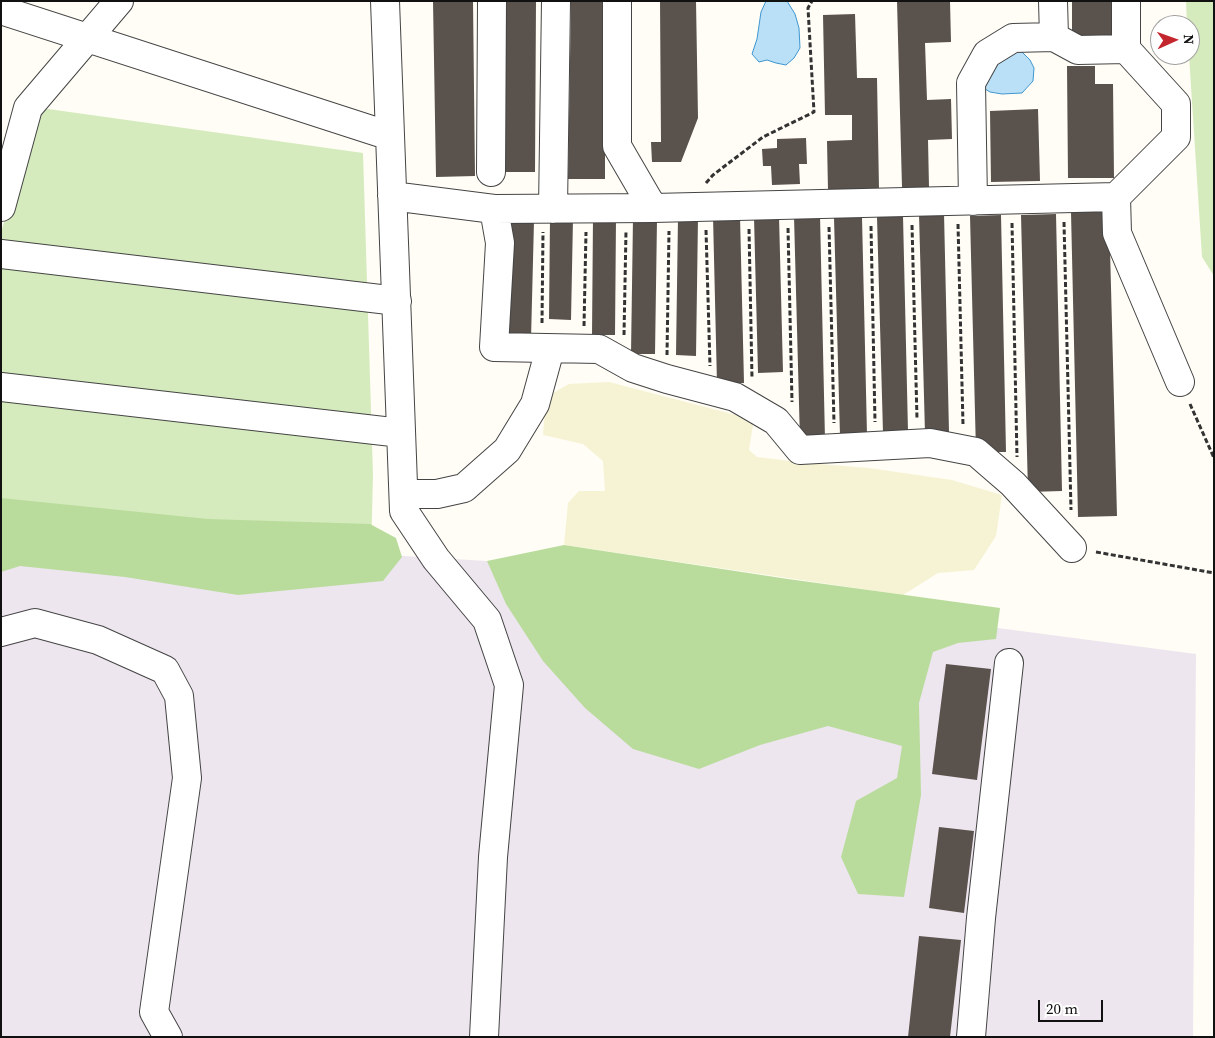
<!DOCTYPE html>
<html>
<head>
<meta charset="utf-8">
<style>
	body { margin:0 }
	#map { position:relative; width:1215px; height:1038px; overflow:hidden; background:#fffdf5; font-family:"Source Serif 4",serif }
	canvas { display:block }
	.frame { position:absolute; inset:0; border:2px solid #111; pointer-events:none }
	.north { position:absolute; left:1150px; top:15px; width:50px; height:50px; box-sizing:border-box; background:#fff; border:1px solid #a0a0a0; border-radius:50%; rotate:88deg; font-size:14px; font-weight:700; line-height:20px; text-align:center; color:#111 }
	.north::after { content:''; display:block; margin:auto; width:18px; height:22px; background:#c4262e; clip-path:polygon(50% 0,100% 100%,50% 72%,0 100%) }
	.scale { position:absolute; left:1038px; top:1000px; width:65px; height:22px; box-sizing:border-box; border:2px solid #111; border-top:0; padding-left:6px; font-size:15px; line-height:18px; white-space:nowrap; color:#111; -webkit-text-stroke:4px #fff; paint-order:stroke }
</style>
</head>
<body>
<div id="map">
<canvas width="1215" height="1038"></canvas>
<div class="frame"></div>
<div class="north">N</div>
<div class="scale">20 m</div>
</div>
<script>
const c = document.querySelector('canvas').getContext('2d');
c.lineJoin = 'round';
function fillPath(path, color) {
  c.fillStyle = color;
  c.fill(path, 'evenodd');
}
function poly(rows) {
  const path = new Path2D();
  for (const r of rows) {
    path.moveTo(r[0], r[1]);
    for (let i = 2; i < r.length; i += 2) path.lineTo(r[i], r[i + 1]);
  }
  return path;
}
function stroke(path, color, width, dash) {
  c.strokeStyle = color;
  c.lineWidth = width;
  c.lineCap = dash ? 'butt' : 'round';
  c.setLineDash(dash || []);
  c.stroke(path);
}
const industrial = poly([
	[1,517,371,554,487,561,1196,654,1193,1037,1,1037]
]);
const farmland = poly([
	[609,382,736,415,753,425,749,450,757,457,807,463,869,468,952,480,1002,495,996,536,974,570,938,573,903,595,564,545,568,503,579,491,605,491,603,461,583,444,543,435,546,397,569,384]
]);
const green = poly([
	[1186,1,1214,1,1214,276,1202,257,1189,55,1190,25,1187,25],
	[41,108,363,153,373,475,371,554,1,517,1,232]
]);
const forest = poly([
	[1,498,208,519,370,524,396,538,402,557,383,581,238,595,125,577,20,566,1,572],
	[564,545,788,579,1000,608,996,639,958,643,933,652,919,703,921,795,904,897,858,894,841,857,856,801,897,778,902,746,828,726,760,745,699,769,633,749,585,708,543,661,506,604,487,561]
]);
const water = poly([
	[766,1,787,1,795,14,799,28,800,48,794,58,786,65,776,63,767,60,759,62,752,54,757,39,761,12,766,1],
	[1006,49,1022,52,1030,60,1034,68,1033,81,1022,93,1002,94,990,92,982,87,1006,49]
]);
const building = poly([
	[433,1,473,1,475,176,436,177],
	[502,1,536,1,535,172,501,172],
	[571,1,605,1,605,179,568,179],
	[660,1,696,1,698,118,681,162,652,162,651,142,661,142],
	[897,1,950,1,951,42,925,43,927,100,951,99,952,139,928,140,929,187,902,187],
	[1072,1,1114,1,1114,40,1072,40],
	[855,14,857,78,877,78,879,189,828,190,827,141,852,140,852,115,825,115,823,15],
	[1067,66,1095,66,1095,84,1113,84,1114,178,1068,178],
	[1038,109,1040,181,991,182,990,111],
	[806,138,807,164,799,164,800,184,772,185,771,166,763,166,762,149,777,148,777,139],
	[1109,211,1117,516,1078,517,1071,212],
	[944,213,949,432,925,433,919,214],
	[1056,214,1062,491,1028,492,1021,215],
	[820,215,825,440,800,441,794,216],
	[1001,215,1006,452,976,452,970,216],
	[713,216,740,216,744,383,717,384],
	[779,216,783,372,758,373,754,217],
	[903,216,908,432,883,433,877,217],
	[593,217,616,218,615,335,592,335],
	[678,217,698,217,696,356,676,355],
	[862,217,867,435,840,436,834,218],
	[550,218,573,218,571,320,549,319],
	[633,218,657,219,655,354,631,354],
	[509,220,534,221,531,339,506,339],
	[946,664,991,669,977,780,932,774],
	[939,827,974,831,964,913,929,908],
	[919,936,961,940,950,1037,908,1037]
]);
const path = poly([
	[706,183,713,175,763,137,814,112,808,8,812,1],
	[1064,222,1071,510],
	[1012,223,1017,457],
	[958,224,963,425],
	[912,225,917,419],
	[871,226,875,422],
	[829,227,834,423],
	[788,228,792,402],
	[749,229,752,378],
	[706,230,710,366],
	[542,323,543,232],
	[584,326,586,232],
	[624,335,626,231],
	[667,355,669,231],
	[1190,404,1214,458],
	[1096,552,1214,573]
]);
const minor = poly([
	[385,1,404,511,436,559,487,620,509,685,493,857,484,1037],
	[617,1,617,146,653,208],
	[1,10,390,136],
	[1054,37,1078,50,1126,49,1126,1],
	[491,172,492,1],
	[392,196,494,209,653,208,1116,197,1117,233,1180,382],
	[1116,197,1176,137,1176,104,1126,49],
	[973,201,971,83,987,54,1013,38,1054,37,1053,1],
	[1,207,28,108,119,1],
	[494,209,500,243,494,347,599,349,633,368,667,379,735,397,776,421,800,450,930,443,976,452,1013,484,1072,548],
	[553,209,556,1],
	[1,254,397,301],
	[1,387,401,433],
	[404,494,437,494,464,488,507,450,535,404,550,349],
	[1,632,35,623,98,640,165,670,179,696,187,778,154,1012,168,1037],
	[971,1037,981,918,1009,663]
]);
fillPath(industrial, '#eee6ef');
fillPath(farmland, '#f6f3d4');
fillPath(green, '#d5ebbd');
fillPath(forest, '#b9dc9c');
fillPath(water, '#b9e0f7');
stroke(water, '#3f96cf', 1);
fillPath(building, '#5a524d');
stroke(minor, '#444', 30);
stroke(path, '#333', 3, [5, 2.5]);
stroke(minor, '#fff', 28);
</script>
</body>
</html>
